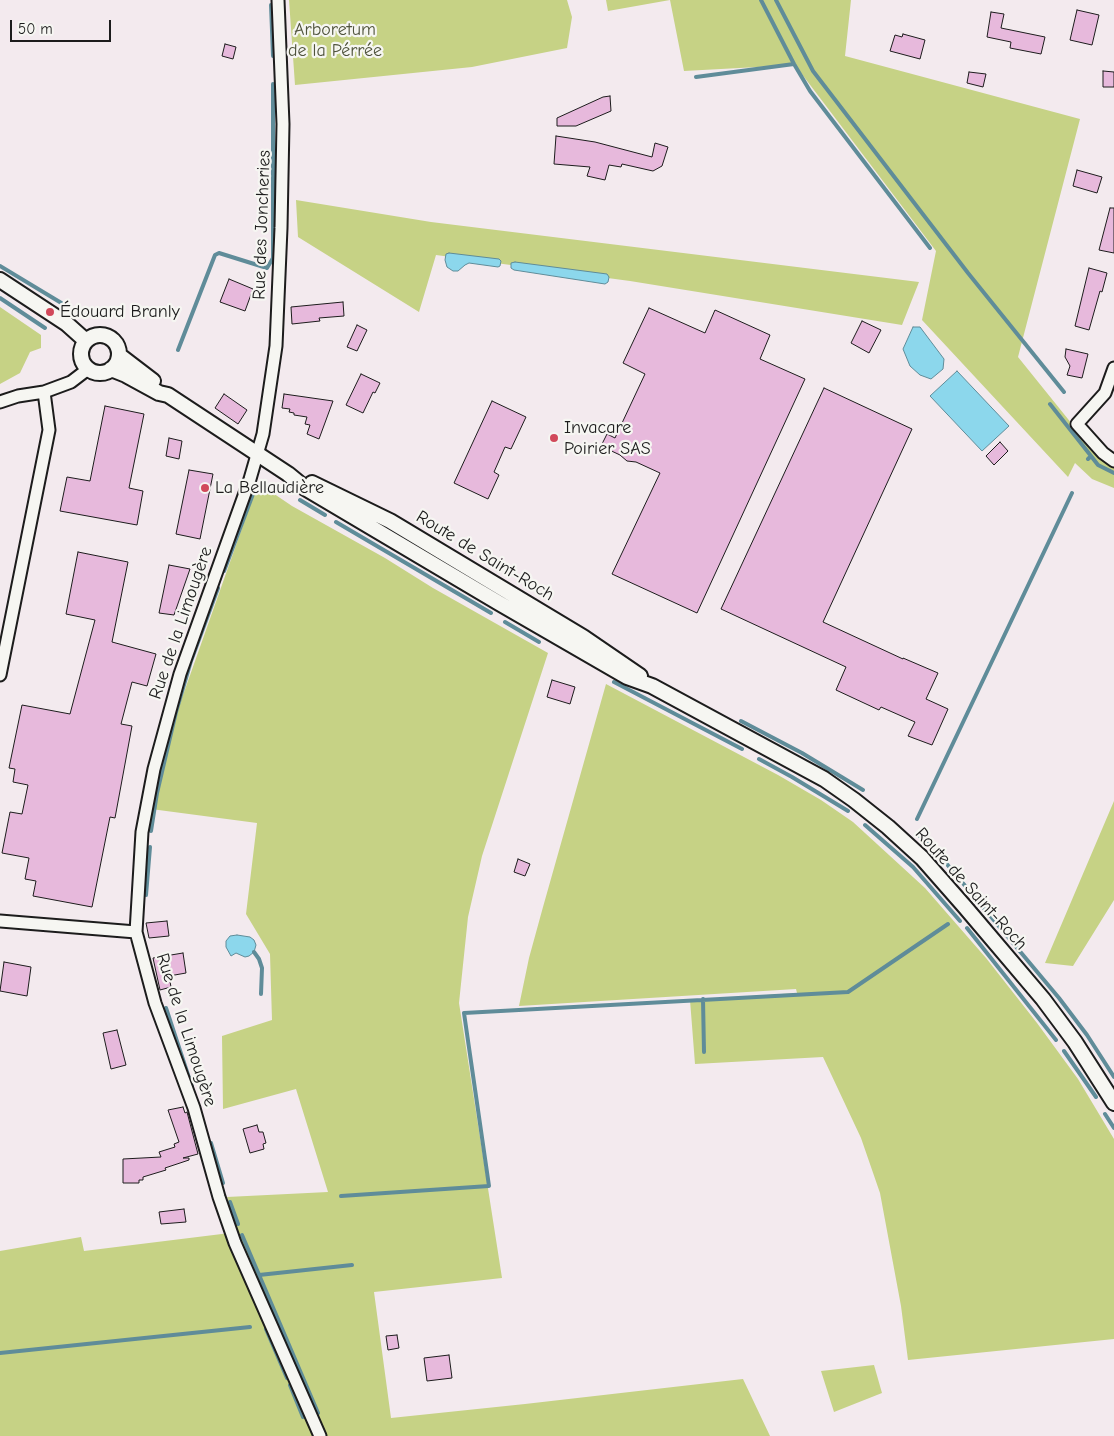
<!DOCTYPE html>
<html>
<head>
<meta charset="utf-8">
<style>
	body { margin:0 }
	#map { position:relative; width:1114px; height:1436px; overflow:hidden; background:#f3eaee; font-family:"Comic Neue",sans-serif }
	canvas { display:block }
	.scale { position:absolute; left:10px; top:20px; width:101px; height:22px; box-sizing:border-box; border:2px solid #1c1c1c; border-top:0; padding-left:6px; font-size:15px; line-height:18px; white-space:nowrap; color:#1c1c1c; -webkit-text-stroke:4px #f6f6f2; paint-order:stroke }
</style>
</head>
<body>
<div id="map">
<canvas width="1114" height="1436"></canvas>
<div class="scale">50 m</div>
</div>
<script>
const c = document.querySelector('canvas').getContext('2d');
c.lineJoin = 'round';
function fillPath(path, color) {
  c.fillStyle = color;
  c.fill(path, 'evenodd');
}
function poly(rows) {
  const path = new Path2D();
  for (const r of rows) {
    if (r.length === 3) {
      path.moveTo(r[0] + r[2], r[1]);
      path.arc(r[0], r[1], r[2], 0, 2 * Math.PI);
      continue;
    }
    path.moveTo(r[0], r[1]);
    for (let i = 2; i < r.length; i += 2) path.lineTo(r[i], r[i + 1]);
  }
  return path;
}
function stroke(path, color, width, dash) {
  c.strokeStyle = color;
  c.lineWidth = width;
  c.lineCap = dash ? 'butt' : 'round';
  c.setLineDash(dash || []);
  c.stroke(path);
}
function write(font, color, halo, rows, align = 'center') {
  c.font = font + ' "Comic Neue",sans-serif';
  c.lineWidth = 4.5;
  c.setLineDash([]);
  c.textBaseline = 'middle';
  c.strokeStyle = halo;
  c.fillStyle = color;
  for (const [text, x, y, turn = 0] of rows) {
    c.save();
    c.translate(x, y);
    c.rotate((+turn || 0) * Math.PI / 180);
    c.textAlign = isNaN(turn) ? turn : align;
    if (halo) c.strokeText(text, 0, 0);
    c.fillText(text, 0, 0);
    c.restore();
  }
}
const green = poly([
	[289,0,567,0,572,17,567,48,472,67,295,85],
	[606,0,851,0,845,56,1080,119,1018,357,1101,460,1114,467,1114,488,1092,479,1075,463,1068,477,922,320,936,251,795,65,684,71,670,0,608,11],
	[296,200,431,222,919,282,902,325,630,281,436,255,419,312,298,237],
	[0,307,41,335,41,348,30,352,20,373,0,384],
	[258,483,292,506,385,558,433,588,548,653,482,856,468,917,459,1003,502,1278,374,1292,391,1418,525,1404,743,1379,770,1436,0,1436,0,1251,81,1237,84,1251,238,1232,227,1197,328,1192,296,1089,223,1109,222,1036,272,1020,270,954,246,914,257,823,151,809,177,712],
	[606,684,778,775,821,800,853,822,925,888,986,958,1037,1023,1078,1079,1114,1139,1114,1339,908,1360,901,1306,880,1193,861,1138,823,1057,695,1064,690,1000,797,993,796,989,519,1006,529,958,543,907],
	[1114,801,1114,900,1073,966,1045,963],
	[874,1365,882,1393,834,1412,821,1371]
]);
const water = poly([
	[449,253,499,259,501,261,500,266,498,267,469,263,465,265,458,271,453,271,447,267,445,260,446,254,449,253],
	[515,262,607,274,609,277,608,282,605,284,514,270,511,268,511,263,515,262],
	[913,327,920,327,944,359,943,369,931,379,920,375,910,366,903,349,913,327],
	[957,371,1009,426,982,451,930,396,957,371],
	[237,935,250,937,254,940,256,945,254,952,249,956,245,957,236,953,231,956,226,947,226,941,230,936,237,935]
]);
const stream = poly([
	[761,0,794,64,810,91,930,248],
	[776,0,813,71,968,273,1064,392],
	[271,5,273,56],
	[696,77,794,64],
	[0,266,68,307],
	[0,298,45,328],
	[178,350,215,255,219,253,267,268,273,258,273,84],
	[1050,404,1091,456,1088,459],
	[1091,456,1098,465,1114,473],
	[300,500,325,515],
	[336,522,491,613],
	[224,571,256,486],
	[505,622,539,642],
	[614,682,742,749],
	[741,721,802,753,863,790],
	[759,759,792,777,848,811],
	[917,819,1072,493],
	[865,825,913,867,960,921],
	[151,831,157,793,176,712,191,661,218,588],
	[918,834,946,863,1059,998,1087,1035,1114,1077],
	[146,895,150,847],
	[967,928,1056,1040],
	[254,952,259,959,262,968,261,994],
	[703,999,704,1052],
	[166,1008,192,1087],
	[1064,1051,1096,1097],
	[1105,1114,1114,1128],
	[211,1143,223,1183],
	[341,1196,489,1186,464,1013,848,992,948,924],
	[230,1202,238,1224],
	[242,1235,318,1413],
	[259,1275,352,1265],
	[266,1329,287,1378],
	[0,1353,250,1327],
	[290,1385,303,1417]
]);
const building = poly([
	[1077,10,1099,15,1092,45,1070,40,1077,10],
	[991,12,1004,14,1001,28,1045,37,1041,54,1010,48,1011,42,987,37,991,12],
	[903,34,925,40,920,59,890,51,895,35,902,37,903,34],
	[225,44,236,47,233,59,222,56,225,44],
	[1103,71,1114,72,1114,87,1103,87,1103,71],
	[969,72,986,74,983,87,967,83,969,72],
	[610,96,611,111,576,126,557,126,557,118,603,97,610,96],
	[556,136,595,142,652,157,655,143,668,147,662,166,653,171,622,164,621,167,609,165,605,180,587,176,590,167,554,164,556,136],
	[1077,170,1102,177,1097,193,1073,186,1077,170],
	[1110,208,1114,208,1114,253,1099,250,1110,208],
	[1089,268,1107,273,1102,292,1100,291,1089,330,1075,326,1089,268],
	[229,279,253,289,245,311,220,302,229,279],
	[343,302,344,316,319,318,320,321,292,324,291,307,343,302],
	[649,308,705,333,715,310,770,335,760,359,805,379,697,613,612,574,660,473,636,462,627,461,620,455,601,446,607,434,615,438,645,374,623,363,649,308],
	[862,321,881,330,869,353,851,343,862,321],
	[357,325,367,330,357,351,347,347,357,325],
	[1066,349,1088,354,1082,378,1067,375,1070,366,1065,357,1066,349],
	[361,374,380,383,375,393,373,392,363,413,346,405,361,374],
	[824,388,912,429,823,622,903,659,903,658,938,673,926,699,948,709,932,745,908,736,915,722,881,707,879,710,836,690,846,667,721,609,824,388],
	[224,394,247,410,238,424,215,408,224,394],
	[284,394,333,401,319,439,307,434,310,425,305,424,307,417,294,415,294,413,289,412,290,409,282,408,284,394],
	[492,401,526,417,511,449,505,447,494,472,499,475,488,499,454,483,492,401],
	[105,406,144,414,129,488,143,491,137,525,60,511,67,477,90,481,105,406],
	[169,438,182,441,179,459,166,456,169,438],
	[1000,442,1008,451,994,465,986,456,1000,442],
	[189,470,213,474,200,539,176,534,189,470],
	[78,552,128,562,112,642,156,654,147,686,132,682,121,724,132,726,115,818,110,817,92,907,33,896,36,881,25,879,29,858,2,853,10,812,22,814,28,785,13,782,15,769,9,768,22,705,70,714,95,620,66,614,78,552],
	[169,565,190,569,174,615,159,613,169,565],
	[552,680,575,687,570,704,547,697,552,680],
	[518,859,530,864,525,876,514,872,518,859],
	[167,921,169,936,149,938,146,923,167,921],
	[183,953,186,973,169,976,171,987,160,990,153,958,183,953],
	[4,962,31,967,27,996,0,991,4,962],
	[117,1030,126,1065,111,1069,103,1033,117,1030],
	[183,1107,185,1113,187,1112,198,1154,183,1158,189,1158,189,1160,165,1168,166,1170,143,1177,143,1180,139,1180,139,1183,123,1183,123,1159,161,1157,159,1152,175,1147,174,1144,179,1142,168,1110,183,1107],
	[257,1125,259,1132,263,1132,266,1143,263,1144,264,1149,250,1153,243,1129,257,1125],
	[184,1209,186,1222,161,1224,159,1212,184,1209],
	[397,1335,399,1348,388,1350,386,1336,397,1335],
	[449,1355,452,1378,427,1381,424,1358,449,1355]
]);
const minor = poly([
	[278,0,283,124,281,228,276,346,263,434,250,479,180,674,154,769,142,832,136,932,155,1003,194,1108,219,1197,235,1243,320,1436],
	[1114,368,1105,393,1077,424,1103,453,1114,461],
	[0,402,18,396,44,392,71,382,88,369],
	[0,675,49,430,44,392],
	[0,921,136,932]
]);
const tertiary = poly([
	[0,280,67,324,86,341],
	[100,354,19],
	[119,355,153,381],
	[111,369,126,375,159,393,168,395,288,474,305,488,499,603,627,677,652,686,824,779,854,800,888,827,922,858,965,907,1043,999,1075,1042,1114,1103],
	[312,483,390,521,583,637,640,676]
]);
const markers = [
	[50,312,5,"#d1495b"],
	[554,438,5,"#d1495b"],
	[205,488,5,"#d1495b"]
];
const parkNames = [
	["Arboretum",335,30],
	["de la Pérrée",335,51]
];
const streetNames = [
	["Rue des Joncheries",262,225,-88],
	["Route de Saint-Roch",485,556,31],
	["Rue de la Limougère",181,623,-71],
	["Route de Saint-Roch",971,889,48],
	["Rue de la Limougère",186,1030,72]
];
const poiNames = [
	["Édouard Branly",60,312],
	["Invacare",564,428],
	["Poirier SAS",564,449],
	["La Bellaudière",215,488]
];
fillPath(green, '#c6d285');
fillPath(water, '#8cd7ec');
stroke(water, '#5f8c99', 1);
stroke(stream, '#5f8c99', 4);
fillPath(building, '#e7b9dc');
stroke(building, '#1c1c1c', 1);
stroke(minor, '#1c1c1c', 15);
stroke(tertiary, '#1c1c1c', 18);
stroke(minor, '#f6f6f2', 11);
stroke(tertiary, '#f6f6f2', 14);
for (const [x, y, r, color] of markers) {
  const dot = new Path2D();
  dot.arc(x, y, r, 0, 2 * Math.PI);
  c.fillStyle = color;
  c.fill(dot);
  stroke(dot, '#f6f6f2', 2);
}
write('18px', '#4f533c', '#f6f6f2', parkNames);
write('18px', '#1c1c1c', '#f6f6f2', streetNames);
write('18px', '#1c1c1c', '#f6f6f2', poiNames, 'left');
</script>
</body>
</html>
